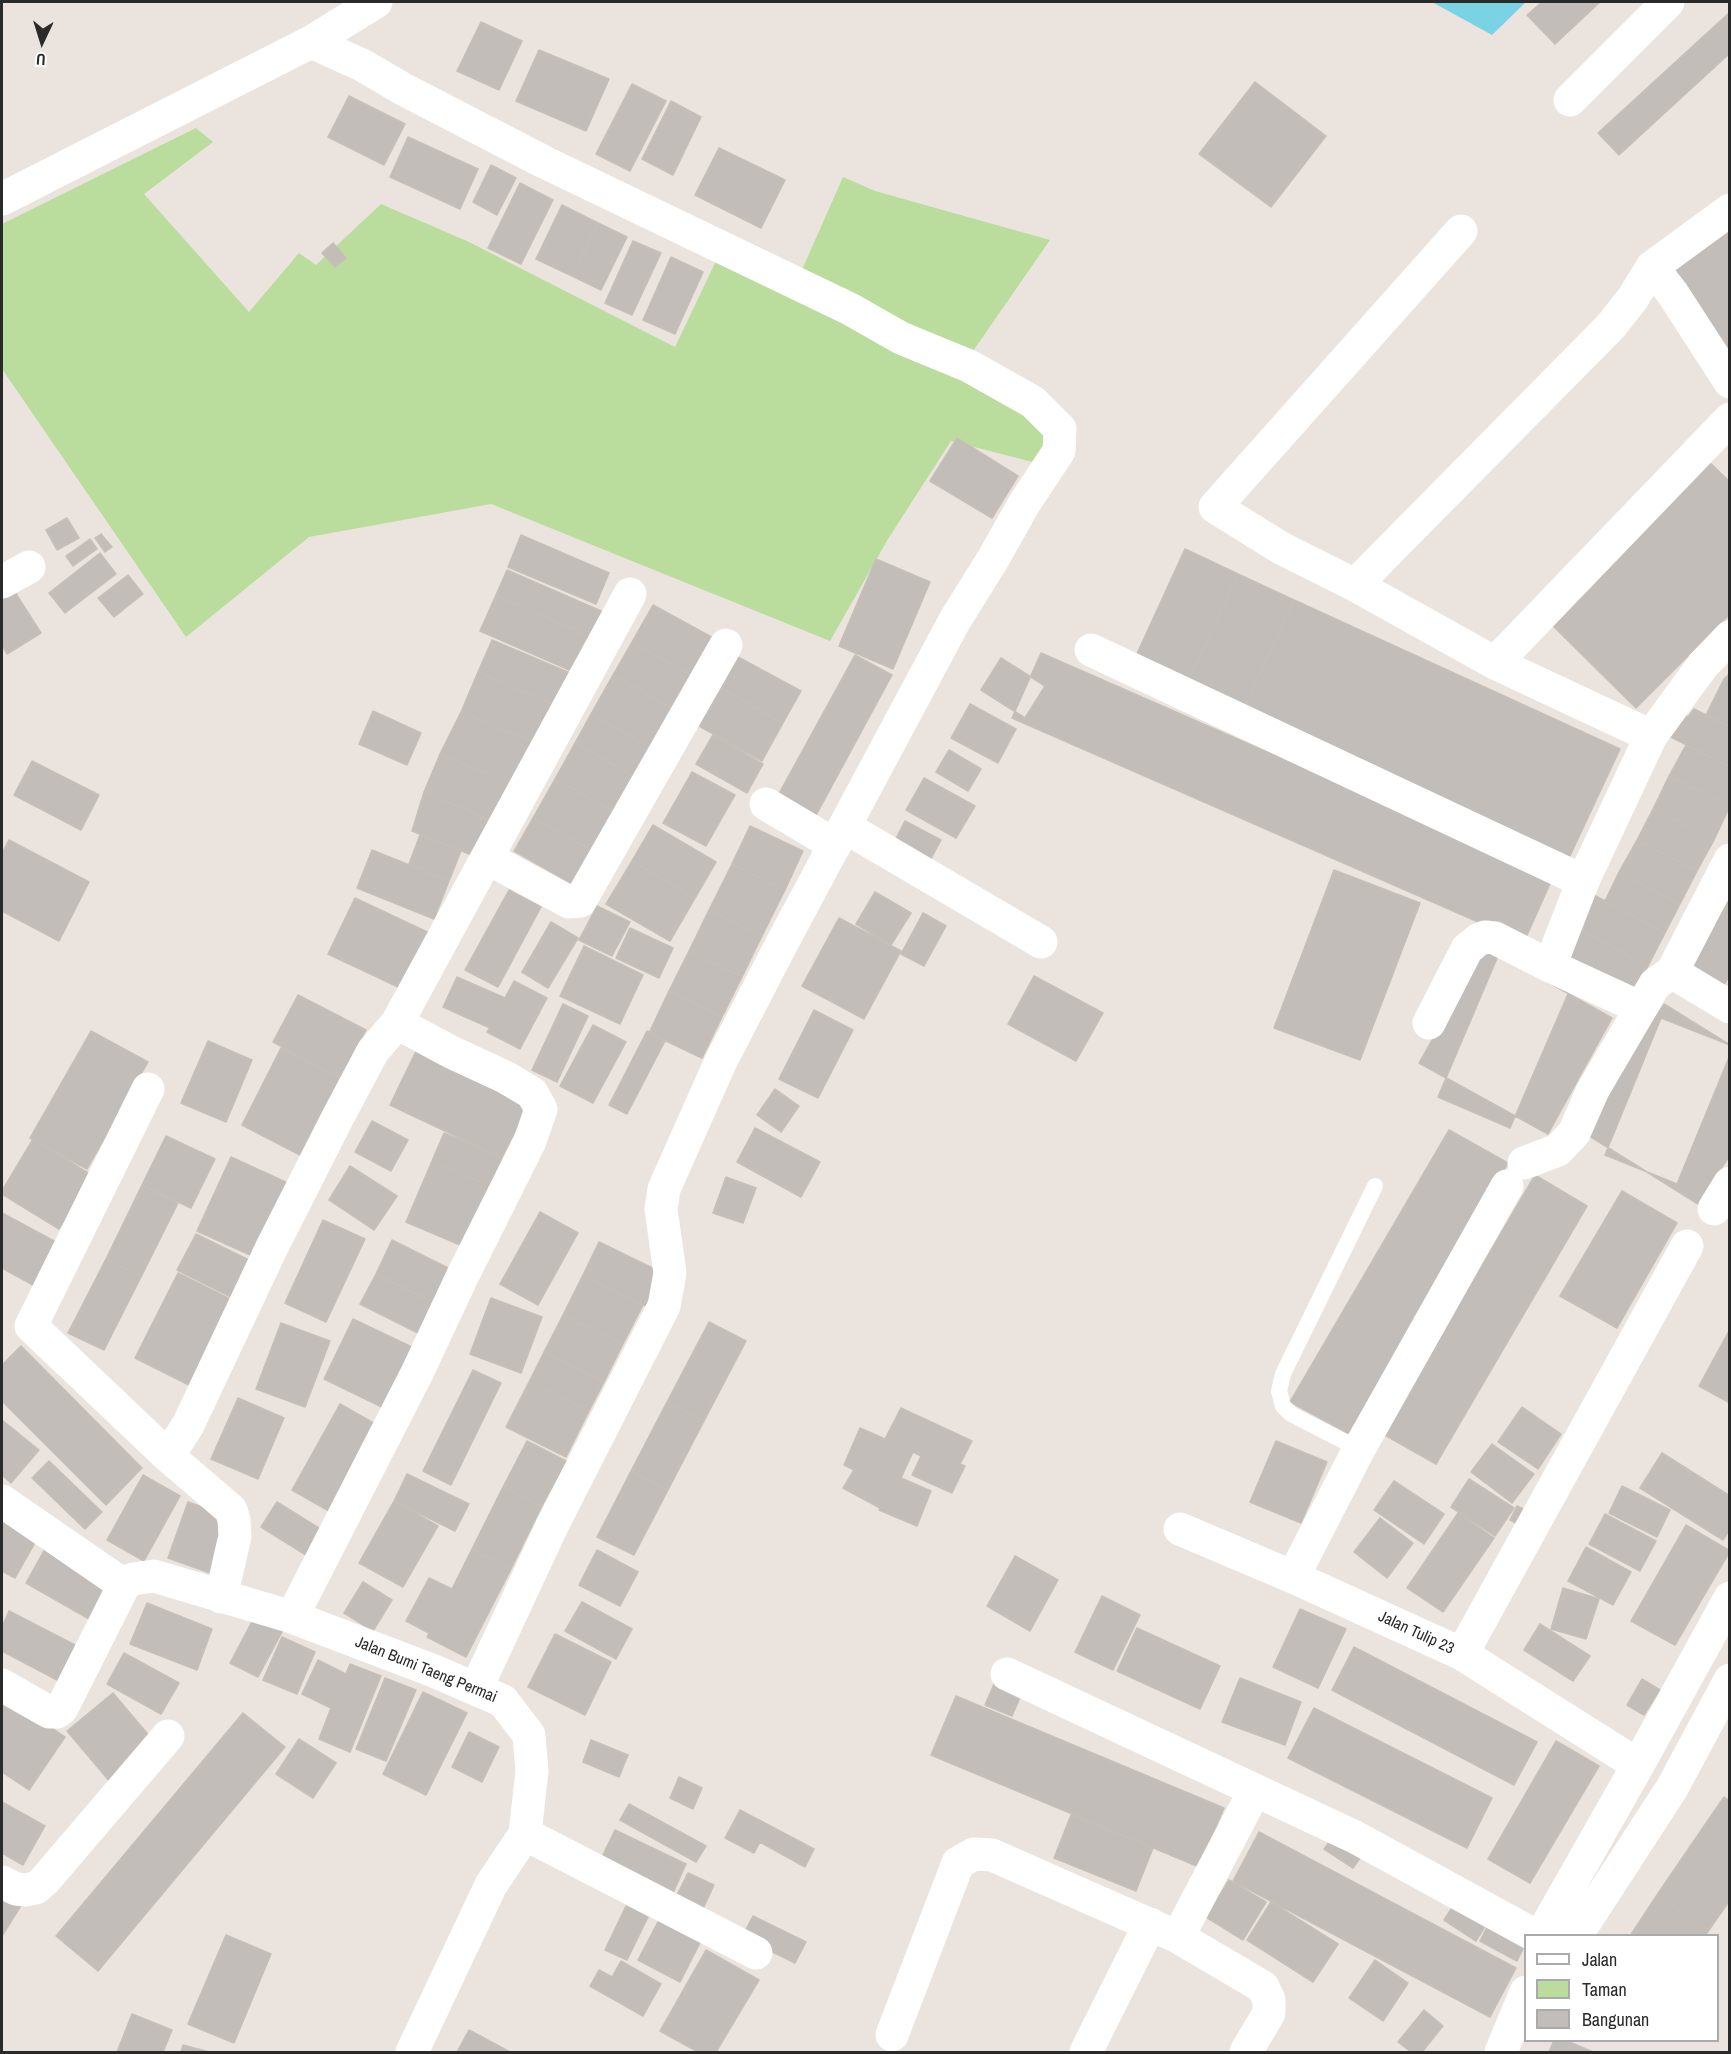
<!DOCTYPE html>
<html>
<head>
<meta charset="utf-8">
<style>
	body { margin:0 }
	#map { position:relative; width:1731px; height:2054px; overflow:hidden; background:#ebe3dd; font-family:"Archivo Narrow",sans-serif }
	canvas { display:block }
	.frame { position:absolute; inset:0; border:3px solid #2a2a2a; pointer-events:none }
	.legend { position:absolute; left:1524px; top:1934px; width:195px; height:108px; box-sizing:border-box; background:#fff; border:2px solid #aaa; margin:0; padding:8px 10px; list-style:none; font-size:18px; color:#2a2a2a }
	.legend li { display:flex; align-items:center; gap:12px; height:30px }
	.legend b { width:30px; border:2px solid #aaa }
	.north { position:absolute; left:12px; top:12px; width:60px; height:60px; -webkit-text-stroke:4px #fff; paint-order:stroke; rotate:184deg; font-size:16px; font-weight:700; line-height:24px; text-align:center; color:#2a2a2a }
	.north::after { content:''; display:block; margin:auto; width:21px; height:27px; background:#2a2a2a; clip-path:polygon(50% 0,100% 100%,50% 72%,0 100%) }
</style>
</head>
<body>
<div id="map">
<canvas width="1731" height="2054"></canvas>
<div class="frame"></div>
<ul class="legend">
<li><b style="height:8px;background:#fff"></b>Jalan</li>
<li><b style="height:16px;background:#badd9e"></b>Taman</li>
<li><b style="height:16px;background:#c3bdb9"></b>Bangunan</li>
</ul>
<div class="north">U</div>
</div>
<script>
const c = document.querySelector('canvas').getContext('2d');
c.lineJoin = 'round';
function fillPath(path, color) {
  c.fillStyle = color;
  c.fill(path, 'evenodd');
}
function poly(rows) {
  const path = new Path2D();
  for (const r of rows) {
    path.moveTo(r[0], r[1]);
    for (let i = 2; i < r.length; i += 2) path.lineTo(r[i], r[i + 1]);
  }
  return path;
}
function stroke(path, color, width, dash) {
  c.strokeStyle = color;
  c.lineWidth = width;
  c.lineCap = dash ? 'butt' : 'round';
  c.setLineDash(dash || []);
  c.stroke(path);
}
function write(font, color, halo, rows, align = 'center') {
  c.font = font + ' "Archivo Narrow",sans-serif';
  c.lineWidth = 5;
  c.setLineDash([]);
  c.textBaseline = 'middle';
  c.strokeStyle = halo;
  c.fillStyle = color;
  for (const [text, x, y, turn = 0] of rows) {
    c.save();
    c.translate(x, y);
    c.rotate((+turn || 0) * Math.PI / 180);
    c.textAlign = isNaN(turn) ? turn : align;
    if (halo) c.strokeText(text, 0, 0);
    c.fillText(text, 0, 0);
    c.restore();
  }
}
const green = poly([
	[196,128,213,142,144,194,249,312,299,253,316,265,381,204,469,242,675,347,716,261,801,272,843,177,875,191,1050,240,964,364,1051,425,1048,466,951,441,888,539,830,641,491,504,309,537,186,637,2,369,2,224]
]);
const water = poly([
	[1432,2,1526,2,1492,35]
]);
const building = poly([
	[1542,2,1600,2,1555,44,1527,15,1542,2],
	[1730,12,1730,53,1619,155,1598,133,1730,12],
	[481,22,522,41,499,90,457,71,481,22],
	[539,50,609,79,586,131,516,101,539,50],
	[1255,82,1326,136,1271,207,1199,154,1255,82],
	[632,84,666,101,630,171,596,154,632,84],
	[349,96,405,124,384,165,328,137,349,96],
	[671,101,701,117,673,175,642,159,671,101],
	[408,137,478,169,460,209,390,177,408,137],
	[719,148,785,180,761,228,695,195,719,148],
	[491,165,516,178,497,215,473,202,491,165],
	[520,183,553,200,521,264,488,248,520,183],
	[562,205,598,223,572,276,536,259,562,205],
	[598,223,627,237,601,290,572,276,598,223],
	[1730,230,1730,356,1672,266,1730,230],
	[633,241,661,253,632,315,605,303,633,241],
	[333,243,346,258,335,267,322,253,333,243],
	[671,257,703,272,675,334,643,320,671,257],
	[957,438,1018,476,992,518,930,481,957,438],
	[1705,458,1730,482,1730,614,1636,708,1546,619,1705,458],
	[67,518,79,538,57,550,46,530,67,518],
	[101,534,112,547,105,552,95,538,101,534],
	[521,535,609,573,596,604,508,567,521,535],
	[90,539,97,549,73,566,66,556,90,539],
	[1185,549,1238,574,1188,682,1135,658,1185,549],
	[100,553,116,574,65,613,49,593,100,553],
	[876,559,930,582,893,669,839,646,876,559],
	[507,570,608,614,597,640,496,595,507,570],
	[1238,574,1294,600,1244,708,1188,682,1238,574],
	[128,575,143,594,114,617,98,598,128,575],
	[13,589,41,633,7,654,2,645,2,596,13,589],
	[496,595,597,640,581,675,480,631,496,595],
	[1294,600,1620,749,1569,858,1244,708,1294,600],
	[653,605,715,639,694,677,632,642,653,605],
	[492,640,570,673,557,706,478,672,492,640],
	[632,642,694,677,675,710,613,675,632,642],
	[1041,653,1553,877,1524,942,1012,718,1041,653],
	[855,655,892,675,814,819,776,799,855,655],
	[738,657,801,691,783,723,721,688,738,657],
	[1001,658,1045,686,1025,718,981,690,1001,658],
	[478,672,557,706,540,745,461,712,478,672],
	[1730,673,1730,727,1706,715,1724,679,1730,673],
	[613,675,675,710,653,749,591,714,613,675],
	[721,688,783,723,762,761,699,726,721,688],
	[970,704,1016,729,998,763,951,738,970,704],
	[1694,709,1730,727,1730,767,1671,737,1683,714,1688,717,1694,709],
	[373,711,421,733,407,765,359,744,373,711],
	[461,712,540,745,519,787,440,754,461,712],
	[591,714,653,749,637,778,575,743,591,714],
	[713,735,763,764,747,793,696,764,713,735],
	[575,743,637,778,617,813,555,779,575,743],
	[1686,745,1730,767,1730,806,1669,776,1686,745],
	[949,750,981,769,968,791,936,772,949,750],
	[440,754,519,787,502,825,424,792,440,754],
	[32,761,99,795,81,830,14,795,32,761],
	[692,772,735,795,706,846,663,823,692,772],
	[1669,776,1730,806,1714,840,1653,809,1669,776],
	[924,778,975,806,956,838,906,810,924,778],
	[555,779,617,813,595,852,533,818,555,779],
	[424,792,491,821,477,857,412,831,424,792],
	[1653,809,1714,840,1697,871,1637,840,1653,809],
	[533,818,595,852,576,886,514,851,533,818],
	[905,821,941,840,926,868,890,850,905,821],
	[653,825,716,862,695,898,632,861,653,825],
	[750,826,803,851,785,890,732,864,750,826],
	[420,835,461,851,449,881,409,864,420,835],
	[9,840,89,882,59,941,2,911,2,853,9,840],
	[1637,840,1697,871,1680,904,1619,872,1637,840],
	[372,850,449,881,434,919,357,888,372,850],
	[632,861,695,898,670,941,606,904,632,861],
	[732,864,785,890,762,936,709,910,732,864],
	[1334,870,1420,903,1360,1060,1274,1028,1334,870],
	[1619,872,1680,904,1665,933,1605,901,1619,872],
	[509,890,541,907,498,987,465,970,509,890],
	[875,892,911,913,891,945,856,924,875,892],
	[1590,893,1665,933,1648,966,1573,926,1590,893],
	[355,898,440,938,413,994,328,954,355,898],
	[1730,899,1730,975,1722,988,1687,968,1730,899],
	[597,906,630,922,612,956,579,940,597,906],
	[709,910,762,936,742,977,689,951,709,910],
	[923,913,946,926,924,966,901,954,923,913],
	[839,918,901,951,864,1019,802,986,839,918],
	[551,922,578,938,548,988,522,972,551,922],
	[1573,926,1648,966,1635,990,1559,951,1573,926],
	[630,928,673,948,659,978,616,958,630,928],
	[584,946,643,975,620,1024,560,996,584,946],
	[1485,947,1612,1018,1548,1134,1419,1063,1485,947],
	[689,951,742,977,722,1017,669,991,689,951],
	[1498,956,1571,987,1510,1128,1438,1097,1498,956],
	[1034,976,1103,1013,1076,1061,1008,1024,1034,976],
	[457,977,505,998,514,981,547,998,520,1049,487,1032,490,1028,443,1007,457,977],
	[669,991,722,1017,702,1058,649,1033,669,991],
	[298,995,366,1030,340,1078,273,1042,298,995],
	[563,1004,588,1016,557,1082,532,1070,563,1004],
	[1664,1004,1730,1045,1730,1155,1698,1204,1583,1132,1664,1004],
	[814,1010,853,1030,818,1098,779,1079,814,1010],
	[1661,1018,1730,1045,1730,1055,1677,1184,1605,1155,1661,1018],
	[593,1025,626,1042,593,1103,560,1086,593,1025],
	[91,1031,148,1062,87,1169,30,1138,91,1031],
	[647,1031,665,1041,627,1114,609,1105,647,1031],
	[208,1041,252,1060,226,1122,181,1103,208,1041],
	[281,1048,340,1078,300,1155,242,1125,281,1048],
	[417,1049,529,1103,502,1158,390,1105,417,1049],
	[775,1089,799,1106,781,1132,757,1115,775,1089],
	[372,1121,408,1140,391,1171,355,1152,372,1121],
	[755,1128,820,1162,801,1197,737,1162,755,1128],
	[1449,1130,1508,1163,1353,1436,1290,1402,1449,1130],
	[444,1133,502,1158,490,1186,432,1161,444,1133],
	[166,1136,215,1159,191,1208,142,1185,166,1136],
	[33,1139,93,1176,59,1229,2,1194,2,1191,33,1139],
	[231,1157,292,1185,259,1259,197,1231,231,1157],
	[432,1161,490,1186,465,1247,406,1222,432,1161],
	[350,1166,397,1196,374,1230,329,1200,350,1166],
	[1535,1175,1587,1206,1436,1464,1383,1434,1535,1175],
	[726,1177,756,1188,743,1223,713,1213,726,1177],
	[142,1185,178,1203,141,1277,106,1259,142,1185],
	[1622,1191,1677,1223,1617,1328,1560,1296,1622,1191],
	[540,1212,578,1233,538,1305,500,1284,540,1212],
	[2,1213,56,1242,33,1285,2,1268,2,1213],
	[323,1220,365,1239,326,1322,285,1303,323,1220],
	[196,1234,257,1264,239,1301,177,1270,196,1234],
	[392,1240,450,1269,434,1303,376,1274,392,1240],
	[599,1242,669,1276,652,1309,583,1275,599,1242],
	[106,1259,141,1277,104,1350,68,1333,106,1259],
	[178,1273,236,1302,193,1387,135,1358,178,1273],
	[376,1274,434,1303,418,1333,360,1304,376,1274],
	[583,1275,643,1305,623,1344,563,1315,583,1275],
	[491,1298,542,1317,521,1373,470,1354,491,1298],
	[563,1315,623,1344,604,1382,544,1352,563,1315],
	[353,1319,416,1349,386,1409,324,1379,353,1319],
	[709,1322,746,1341,704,1421,667,1402,709,1322],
	[281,1323,330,1341,305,1407,256,1389,281,1323],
	[1730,1329,1730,1403,1699,1386,1730,1329],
	[21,1346,142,1468,106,1505,2,1401,2,1365,21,1346],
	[544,1352,604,1382,589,1411,529,1382,544,1352],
	[473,1370,501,1383,451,1485,423,1471,473,1370],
	[529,1382,589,1411,566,1457,506,1427,529,1382],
	[238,1398,284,1418,258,1479,211,1459,238,1398],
	[667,1402,704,1421,668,1490,631,1471,667,1402],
	[340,1404,384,1429,336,1515,292,1490,340,1404],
	[1522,1407,1561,1434,1538,1469,1498,1442,1522,1407],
	[901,1408,972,1441,960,1464,965,1466,952,1493,912,1475,921,1456,913,1452,901,1478,931,1491,917,1526,879,1510,880,1508,843,1488,854,1470,844,1465,860,1428,885,1439,901,1408],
	[2,1420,39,1450,11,1483,2,1475,2,1420],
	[527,1441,566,1461,542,1506,503,1487,527,1441],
	[1276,1441,1327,1462,1301,1523,1250,1502,1276,1441],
	[1492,1444,1534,1474,1512,1503,1471,1472,1492,1444],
	[1662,1453,1730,1496,1730,1529,1723,1540,1640,1488,1662,1453],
	[49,1461,102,1512,85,1529,32,1478,49,1461],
	[631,1471,668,1490,634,1555,597,1537,631,1471],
	[407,1474,469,1504,455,1531,394,1501,407,1474],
	[143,1475,180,1496,144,1561,107,1540,143,1475],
	[1469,1479,1514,1508,1495,1536,1451,1507,1469,1479],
	[1394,1481,1444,1514,1424,1544,1374,1510,1394,1481],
	[1622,1486,1670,1510,1657,1537,1609,1513,1622,1486],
	[503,1487,542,1506,511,1569,472,1549,503,1487],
	[394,1501,438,1526,403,1587,359,1563,394,1501],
	[188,1502,233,1518,213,1574,168,1558,188,1502],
	[277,1502,330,1535,314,1560,261,1527,277,1502],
	[1517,1506,1535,1515,1528,1529,1510,1520,1517,1506],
	[1458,1513,1494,1538,1443,1612,1407,1588,1458,1513],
	[1605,1514,1656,1541,1640,1571,1589,1544,1605,1514],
	[1380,1518,1413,1543,1387,1578,1354,1552,1380,1518],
	[2,1522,36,1541,15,1578,2,1571,2,1522],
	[1686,1525,1730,1551,1675,1645,1631,1621,1686,1525],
	[46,1547,109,1584,89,1619,26,1583,46,1547],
	[1586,1547,1631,1572,1613,1605,1568,1581,1586,1547],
	[472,1549,511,1569,466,1657,427,1637,429,1633,406,1621,429,1578,452,1589,472,1549],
	[597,1550,638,1572,620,1606,579,1585,597,1550],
	[1015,1556,1058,1580,1030,1631,987,1606,1015,1556],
	[363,1582,392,1600,373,1631,344,1613,363,1582],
	[1563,1588,1599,1599,1586,1639,1551,1629,1563,1588],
	[1102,1596,1140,1615,1113,1670,1075,1652,1102,1596],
	[582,1602,632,1629,616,1659,565,1631,582,1602],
	[147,1603,212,1629,197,1670,130,1644,147,1603],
	[1300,1609,1346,1629,1318,1688,1273,1667,1300,1609],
	[9,1611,77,1646,59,1681,2,1651,2,1627,9,1611],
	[255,1616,283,1630,258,1677,230,1663,255,1616],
	[1540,1624,1590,1656,1573,1681,1524,1650,1540,1624],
	[1137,1628,1220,1666,1200,1709,1117,1671,1137,1628],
	[555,1634,611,1662,585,1715,528,1687,555,1634],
	[282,1637,315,1652,297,1694,263,1680,282,1637],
	[1354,1647,1537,1742,1514,1785,1332,1690,1354,1647],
	[124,1653,179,1683,161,1714,107,1684,124,1653],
	[318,1660,346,1674,350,1664,381,1676,350,1752,319,1739,331,1708,302,1694,318,1660],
	[385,1678,416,1690,386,1761,356,1749,385,1678],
	[1240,1678,1301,1702,1285,1745,1222,1722,1240,1678],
	[1642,1679,1660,1690,1644,1715,1627,1705,1642,1679],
	[994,1684,1021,1695,1012,1716,985,1705,994,1684],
	[423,1692,467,1713,426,1795,383,1774,423,1692],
	[2,1693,65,1737,29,1790,2,1772,2,1693],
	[113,1693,157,1745,111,1783,67,1731,113,1693],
	[956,1696,1224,1808,1199,1867,931,1755,956,1696],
	[1314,1708,1492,1798,1467,1848,1288,1758,1314,1708],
	[243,1713,285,1747,98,1971,56,1936,243,1713],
	[469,1732,499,1747,482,1782,452,1767,469,1732],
	[299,1739,336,1763,313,1798,276,1774,299,1739],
	[591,1740,628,1755,619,1777,583,1762,591,1740],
	[1556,1741,1599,1766,1530,1883,1488,1859,1556,1741],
	[679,1777,702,1788,693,1809,670,1798,679,1777],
	[1724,1797,1730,1801,1730,1876,1689,1848,1724,1797],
	[2,1802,45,1826,23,1865,2,1853,2,1802],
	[629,1804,706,1846,696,1862,620,1820,629,1804],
	[740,1810,814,1849,805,1867,760,1842,754,1853,725,1838,740,1810],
	[1071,1815,1153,1848,1136,1891,1054,1858,1071,1815],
	[615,1830,686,1864,673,1893,601,1859,615,1830],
	[1259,1832,1516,1968,1490,2017,1233,1881,1259,1832],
	[1335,1834,1363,1854,1353,1868,1324,1849,1335,1834],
	[1689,1848,1730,1876,1730,1900,1709,1930,1657,1895,1689,1848],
	[688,1873,714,1885,701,1913,674,1901,688,1873],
	[1229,1880,1266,1902,1243,1940,1206,1917,1229,1880],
	[2,1891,22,1904,2,1936,2,1891],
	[1657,1895,1709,1930,1705,1936,1630,1936,1657,1895],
	[1271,1902,1338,1944,1313,1982,1247,1940,1271,1902],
	[1455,1903,1487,1923,1476,1941,1444,1920,1455,1903],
	[626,1906,648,1917,627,1960,605,1950,626,1906],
	[753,1916,806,1942,795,1963,742,1937,753,1916],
	[660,1918,702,1939,680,1982,638,1960,660,1918],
	[1488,1925,1525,1945,1517,1961,1480,1941,1488,1925],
	[226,1935,271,1954,234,2043,188,2024,226,1935],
	[706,1950,759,1980,716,2052,698,2052,660,2031,706,1950],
	[1375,1960,1408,1983,1383,2021,1349,1998,1375,1960],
	[621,1961,661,1984,643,2016,590,1986,599,1970,612,1977,621,1961],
	[1424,2010,1443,2026,1422,2052,1411,2052,1398,2042,1424,2010],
	[132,2014,172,2030,163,2052,117,2052,132,2014],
	[469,2030,510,2052,457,2052,469,2030],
	[1554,2040,1565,2040,1593,2052,1549,2052,1554,2040],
	[183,2045,209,2052,181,2052,183,2045]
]);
const service = poly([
	[1359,1449,1291,1414,1283,1406,1279,1391,1283,1374,1375,1186]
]);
const minor = poly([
	[311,42,362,65,403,89,544,162,850,309,901,338,969,366,1033,402,1060,429,1059,451,1024,504,993,559,955,620,781,945,720,1063,664,1189,661,1209,670,1273,664,1306,552,1526,476,1689],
	[1570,100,1668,2],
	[2,199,311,42,376,2],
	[1461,231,1215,507,1281,548,1355,585,1495,663,1651,736],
	[1652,267,1730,210],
	[2,582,29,567],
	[1355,585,1611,326,1633,298,1652,267,1673,294,1730,382],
	[1730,637,1703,665,1651,736,1583,881,1550,966,1641,1008,1655,984,1672,972,1730,1007],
	[1091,650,1583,881],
	[1495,663,1730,419],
	[766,804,835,845],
	[845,827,1041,942],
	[487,858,569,902,580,901,726,645],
	[1672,972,1730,860],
	[397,1023,630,594],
	[1429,1023,1467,949,1478,940,1485,937,1495,938,1550,966],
	[148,1089,31,1326,168,1456,188,1425,271,1249,339,1115,373,1051,397,1023,451,1052,505,1077,532,1093,541,1109,530,1141,462,1277,417,1373,292,1617],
	[1524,1163,1558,1150,1574,1133,1593,1090,1641,1008],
	[1714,1209,1730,1183],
	[168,1456,231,1510,234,1520,235,1536,221,1597],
	[2,1501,124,1585],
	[1180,1529,1293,1577,1462,1654,1638,1765],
	[1293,1577,1359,1449,1507,1186],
	[1462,1654,1687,1246],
	[1007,1674,1355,1837,1536,1936],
	[2,1685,49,1712,57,1712,62,1708,124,1585,133,1579,154,1576,292,1617,434,1671,503,1701,529,1735,532,1771,525,1834,491,1885,412,2052],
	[525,1834,756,1953],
	[2,1882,16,1889,25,1890,36,1888,45,1880,168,1736],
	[1541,1936,1638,1765,1730,1598],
	[1576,1936,1672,1788,1730,1680],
	[1178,1937,1255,1790],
	[892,2035,958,1863,974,1854,992,1855,1178,1937,1263,1987,1269,2000,1269,2013,1246,2052],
	[1086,2052,1150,1924],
	[1501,2052,1526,1992]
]);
const streetNames = [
	["Jalan Tulip 23",1416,1633,25],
	["Jalan Bumi Taeng Permai",426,1670,22]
];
fillPath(green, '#badd9e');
fillPath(water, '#79d3e4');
fillPath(building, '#c3bdb9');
stroke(building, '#c6bfb7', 1.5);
stroke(service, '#fff', 16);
stroke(minor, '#fff', 33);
write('16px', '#2a2a2a', '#fff', streetNames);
</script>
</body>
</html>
